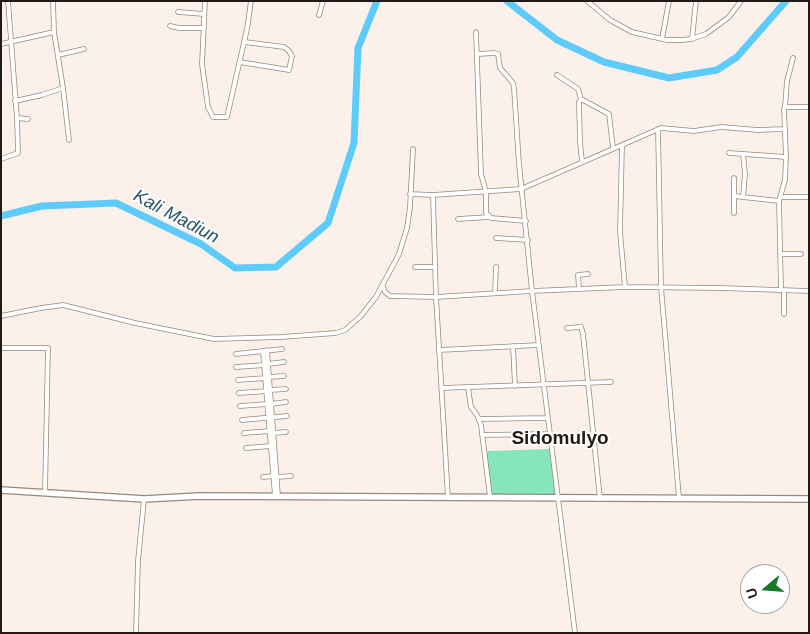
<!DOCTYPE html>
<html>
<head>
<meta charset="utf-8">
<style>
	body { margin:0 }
	#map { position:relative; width:810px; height:634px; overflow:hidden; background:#fcf1ea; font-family:Helvetica,sans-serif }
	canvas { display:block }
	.frame { position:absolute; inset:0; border:2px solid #211b17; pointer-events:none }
	.north { position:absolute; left:740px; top:564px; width:50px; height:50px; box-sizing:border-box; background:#fff; border:1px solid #a6a4a2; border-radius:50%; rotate:252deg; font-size:14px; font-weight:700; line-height:20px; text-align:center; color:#211b17 }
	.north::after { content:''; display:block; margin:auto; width:18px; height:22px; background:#17782a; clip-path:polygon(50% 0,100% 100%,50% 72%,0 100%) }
</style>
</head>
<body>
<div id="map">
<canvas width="810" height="634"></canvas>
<div class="frame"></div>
<div class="north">U</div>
</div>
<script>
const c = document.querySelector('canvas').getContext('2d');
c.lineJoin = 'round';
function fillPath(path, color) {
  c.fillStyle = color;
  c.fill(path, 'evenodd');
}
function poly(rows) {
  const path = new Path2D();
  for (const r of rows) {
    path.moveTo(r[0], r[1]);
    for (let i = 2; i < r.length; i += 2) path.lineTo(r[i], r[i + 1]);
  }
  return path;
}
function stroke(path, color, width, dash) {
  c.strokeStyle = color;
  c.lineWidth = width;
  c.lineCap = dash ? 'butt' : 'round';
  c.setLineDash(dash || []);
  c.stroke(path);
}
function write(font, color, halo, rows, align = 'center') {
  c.font = font + ' Helvetica,sans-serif';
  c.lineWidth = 4;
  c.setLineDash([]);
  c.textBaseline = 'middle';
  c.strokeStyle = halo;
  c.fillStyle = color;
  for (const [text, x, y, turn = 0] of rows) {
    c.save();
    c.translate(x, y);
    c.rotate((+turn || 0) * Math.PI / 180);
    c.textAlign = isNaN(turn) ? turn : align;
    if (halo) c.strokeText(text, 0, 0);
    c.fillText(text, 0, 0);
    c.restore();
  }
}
const green = poly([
	[550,449,556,495,491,494,485,453,488,453,488,451]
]);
const river = poly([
	[507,1,557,40,604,62,669,78,717,70,737,57,786,1],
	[1,216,42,206,116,203,201,244,235,268,276,267,328,223,354,143,358,48,377,1]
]);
const street = poly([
	[53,1,54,32,63,88,69,140],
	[205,1,202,64,208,107,213,117,227,117,247,29,251,1],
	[587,1,610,20,632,32,667,40,682,40,691,39,706,34,729,17,741,1],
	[178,12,204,14],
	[319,15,323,1],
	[170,26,179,28,204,28],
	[476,32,481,174,486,192,486,213,491,218,526,221],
	[662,39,669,1],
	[692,39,696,1],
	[1,44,54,32],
	[477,54,495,53,498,54,500,68,513,83,514,88,519,164,532,291,575,633],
	[58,55,84,49],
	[240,62,289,70,292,56,289,51,284,47,245,42],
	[557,75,578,89,581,99],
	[15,101,42,95,63,88],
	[785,107,787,81,793,58],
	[17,118,28,119],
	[658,129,661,287,679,498],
	[622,145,620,232,625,287],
	[729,153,786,157],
	[743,154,745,174,743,197],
	[1,159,18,153,17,118,8,1],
	[582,161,580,142,579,102,581,99,609,114,613,148],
	[734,178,734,196],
	[410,194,433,195,521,189,661,128,694,131,721,127,758,130,784,129],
	[433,195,436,297,448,498],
	[780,197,809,197],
	[734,213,734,196,779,201],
	[458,219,489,217],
	[496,238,528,240],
	[780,254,801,254],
	[415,267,434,267],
	[383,287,385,292,390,296,436,297,532,291,625,287,721,288,809,291],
	[579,289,578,275,588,274],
	[781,290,779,201,785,180,786,157,784,109,785,107,809,107],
	[495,293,496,267],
	[784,314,784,290],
	[1,316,41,308,63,305,135,323,214,339,281,337,336,333,345,330,360,317,376,297,399,254,407,228,410,207,413,149],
	[567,328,581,327,583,334,600,499],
	[513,346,515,386],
	[1,348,48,348,45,493],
	[267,350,278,496],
	[439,350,539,345],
	[263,352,275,496],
	[236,354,282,349],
	[268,364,284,362],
	[236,367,265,365],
	[269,377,284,376],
	[238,380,266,378],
	[441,388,611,382],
	[468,388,471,407,477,415,481,425,490,497],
	[270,390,286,389],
	[239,393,267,391],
	[271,404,286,402],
	[240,406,268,404],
	[479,419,547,418],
	[242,420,287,416],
	[244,433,270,431],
	[273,433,286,432],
	[482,435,549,434],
	[246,448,271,446],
	[263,477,274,476],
	[277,477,291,476],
	[136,633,138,561,144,499]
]);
const secondary = poly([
	[1,490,144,499,200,496,809,499]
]);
const waterNames = [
	["Kali Madiun",176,217,28]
];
const quarterNames = [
	["Sidomulyo",560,439]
];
fillPath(green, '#84e6ba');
stroke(river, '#5ecbfd', 7);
stroke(street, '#98877c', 5.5);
stroke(secondary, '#98877c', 8);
stroke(street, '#fff', 4);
stroke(secondary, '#fff', 5.5);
write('italic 18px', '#265368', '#fff', waterNames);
write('bold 19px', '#211b17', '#fff', quarterNames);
</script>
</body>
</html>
